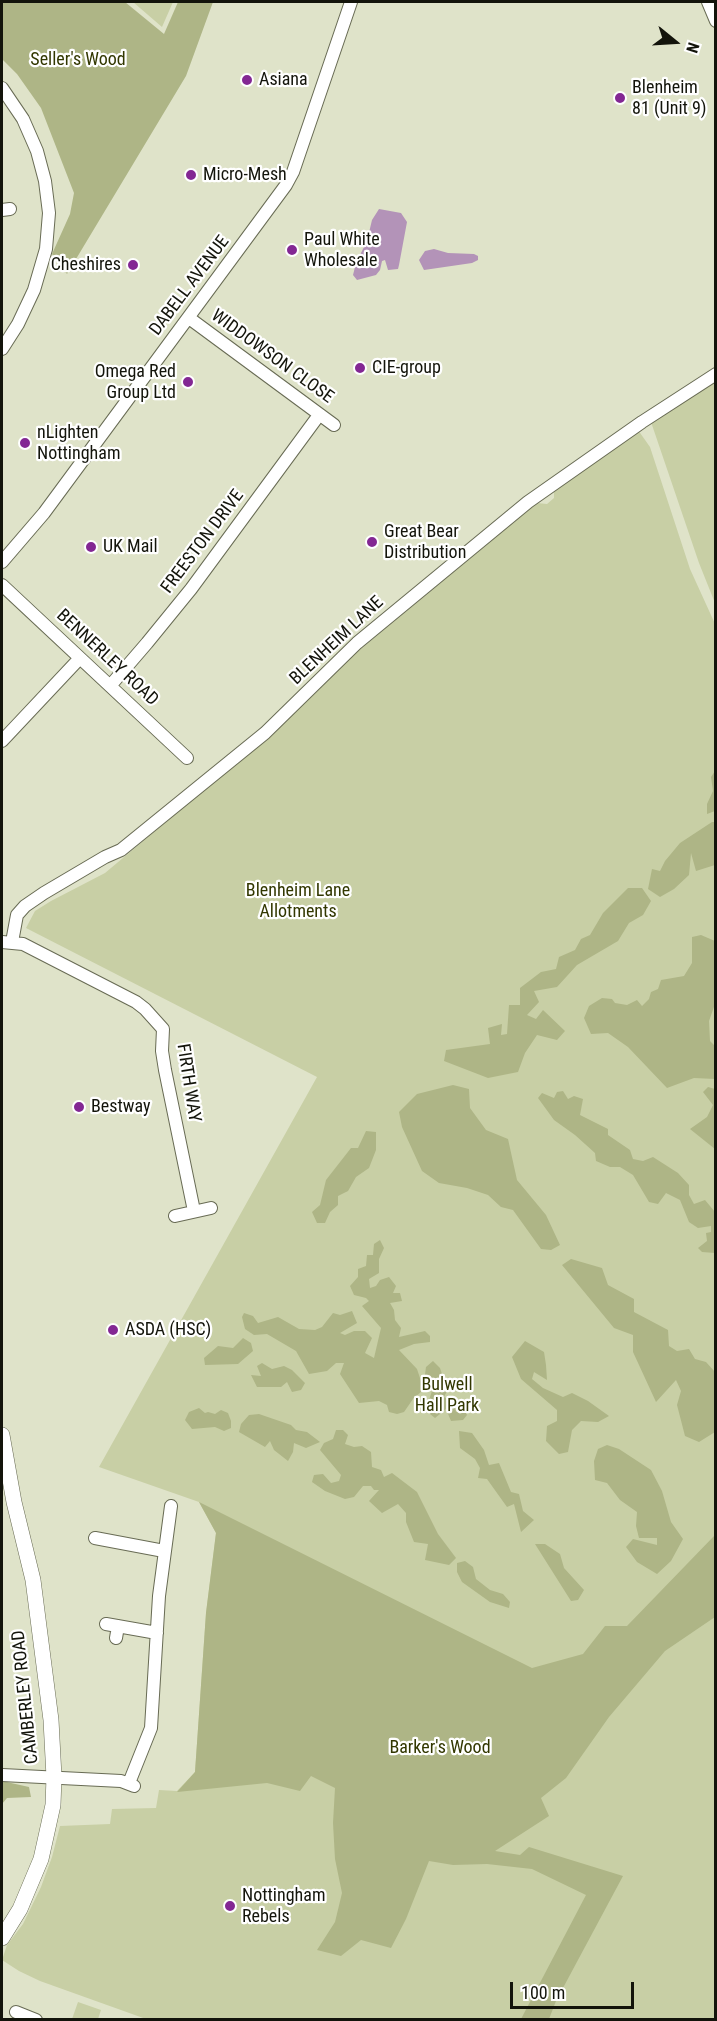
<!DOCTYPE html>
<html>
<head>
<meta charset="utf-8">
<style>
	body { margin:0 }
	#map { position:relative; width:717px; height:2021px; overflow:hidden; background:#dfe3c9; font-family:"Roboto Condensed",sans-serif }
	canvas { display:block }
	.frame { position:absolute; inset:0; border:3px solid #13140b; pointer-events:none }
	.north { position:absolute; left:645px; top:12px; width:60px; height:60px; -webkit-text-stroke:4px #fff; paint-order:stroke; rotate:108deg; font-size:16px; font-weight:700; line-height:24px; text-align:center; color:#13140b }
	.north::after { content:''; display:block; margin:auto; width:21px; height:27px; background:#13140b; clip-path:polygon(50% 0,100% 100%,50% 72%,0 100%) }
	.scale { position:absolute; left:510px; top:1982px; width:124px; height:27px; box-sizing:border-box; border:3px solid #13140b; border-top:0; padding-left:8px; font-size:18px; line-height:21px; white-space:nowrap; color:#13140b; -webkit-text-stroke:4px #fff; paint-order:stroke }
</style>
</head>
<body>
<div id="map">
<canvas width="717" height="2021"></canvas>
<div class="frame"></div>
<div class="north">N</div>
<div class="scale">100 m</div>
</div>
<script>
const c = document.querySelector('canvas').getContext('2d');
c.lineJoin = 'round';
function fillPath(path, color) {
  c.fillStyle = color;
  c.fill(path, 'evenodd');
}
function poly(rows) {
  const path = new Path2D();
  for (const r of rows) {
    path.moveTo(r[0], r[1]);
    for (let i = 2; i < r.length; i += 2) path.lineTo(r[i], r[i + 1]);
  }
  return path;
}
function stroke(path, color, width, dash) {
  c.strokeStyle = color;
  c.lineWidth = width;
  c.lineCap = dash ? 'butt' : 'round';
  c.setLineDash(dash || []);
  c.stroke(path);
}
function write(font, color, halo, rows, align = 'center') {
  c.font = font + ' "Roboto Condensed",sans-serif';
  c.lineWidth = 4.5;
  c.setLineDash([]);
  c.textBaseline = 'middle';
  c.strokeStyle = halo;
  c.fillStyle = color;
  for (const [text, x, y, turn = 0] of rows) {
    c.save();
    c.translate(x, y);
    c.rotate((+turn || 0) * Math.PI / 180);
    c.textAlign = isNaN(turn) ? turn : align;
    if (halo) c.strokeText(text, 0, 0);
    c.fillText(text, 0, 0);
    c.restore();
  }
}
const green = poly([
	[133,2,173,2,162,27],
	[715,379,715,603,699,563,651,422],
	[638,430,650,447,690,569,716,626,715,2019,146,2019,40,1981,19,1971,2,1960,7,1945,23,1924,41,1887,52,1857,60,1826,110,1824,112,1809,156,1808,159,1790,177,1791,195,1772,206,1613,216,1533,199,1502,99,1467,317,1077,26,928,35,911,51,901,105,873,276,730,340,666,537,503,547,504,554,498,554,490],
	[78,2002,101,2010,98,2019,72,2019]
]);
const forest = poly([
	[2,2,125,2,164,34,178,2,213,2,186,76,67,274,52,254,70,214,74,193,41,108,17,74,2,59],
	[715,771,715,811,707,814,707,804,713,791,711,777],
	[712,822,715,822,715,865,696,871,691,853,689,875,674,889,660,897,648,889,652,869,660,871,665,861,680,843],
	[628,888,642,888,651,901,643,915,629,923,618,941,577,965,557,987,534,991,539,1002,527,1015,536,1019,543,1010,565,1031,557,1040,537,1035,525,1053,518,1072,488,1078,444,1061,446,1050,490,1044,488,1028,502,1024,501,1035,507,1034,509,1005,520,1005,520,988,541,972,556,969,559,957,575,950,581,939,590,935,603,913],
	[701,935,715,941,715,1004,709,1021,710,1041,715,1046,715,1079,694,1078,667,1088,628,1047,608,1033,591,1034,584,1018,589,1006,602,998,612,999,615,1003,627,1005,637,1000,642,1006,649,999,651,992,658,989,661,980,684,976,692,963,692,937],
	[453,1085,469,1089,470,1108,486,1130,508,1139,517,1180,546,1215,560,1245,551,1250,541,1249,513,1210,501,1207,488,1195,467,1188,439,1183,422,1171,402,1127,399,1112,417,1094],
	[708,1087,715,1089,715,1149,690,1129,707,1117,713,1105,703,1092],
	[563,1091,568,1099,574,1096,583,1099,580,1115,608,1129,608,1135,630,1150,633,1159,643,1161,653,1157,678,1173,689,1185,689,1195,694,1204,705,1200,715,1212,715,1253,702,1252,698,1248,707,1241,706,1233,711,1232,711,1226,698,1228,689,1222,680,1200,666,1193,658,1204,649,1202,633,1175,620,1167,610,1167,596,1161,595,1153,575,1135,554,1120,538,1098,542,1093,554,1098,557,1092],
	[366,1131,376,1132,376,1150,369,1168,356,1177,348,1191,338,1196,338,1205,330,1212,325,1223,317,1223,312,1212,320,1205,326,1180,351,1148,358,1148],
	[380,1240,384,1248,379,1259,379,1273,369,1279,370,1288,376,1286,380,1280,389,1277,396,1286,393,1293,400,1293,402,1301,390,1303,394,1310,395,1320,401,1328,399,1337,425,1331,430,1336,430,1342,414,1344,399,1350,417,1369,421,1381,424,1381,426,1367,433,1361,440,1368,443,1377,451,1383,444,1397,454,1403,456,1412,465,1410,467,1415,463,1420,451,1421,446,1409,435,1418,430,1414,434,1406,429,1400,432,1391,422,1391,413,1399,404,1412,397,1414,389,1412,387,1405,379,1401,359,1403,340,1374,344,1363,336,1363,327,1371,309,1374,296,1351,267,1334,254,1335,245,1329,242,1317,244,1313,253,1316,258,1323,278,1317,299,1329,315,1330,322,1327,333,1313,340,1315,352,1311,357,1323,340,1333,345,1335,354,1331,365,1331,372,1338,365,1353,374,1358,381,1328,362,1306,369,1301,366,1298,354,1295,350,1286,358,1277,358,1269,366,1266,367,1255,373,1255,374,1244],
	[571,1259,602,1268,608,1285,634,1299,634,1312,668,1330,669,1346,677,1351,689,1349,695,1359,706,1362,715,1372,715,1432,699,1442,685,1436,677,1405,681,1391,676,1380,656,1402,633,1352,633,1335,614,1328,562,1265],
	[243,1338,251,1343,253,1351,238,1364,205,1365,204,1358,218,1346,233,1348],
	[525,1341,544,1352,546,1365,547,1380,534,1372,532,1379,543,1388,563,1397,572,1393,588,1401,609,1416,598,1422,581,1421,572,1430,568,1452,559,1454,546,1441,547,1426,557,1421,557,1410,521,1379,512,1357],
	[262,1363,272,1369,284,1366,292,1370,305,1383,301,1390,292,1392,287,1382,281,1387,257,1387,251,1375,261,1376,257,1366],
	[199,1408,205,1413,208,1412,215,1414,221,1410,228,1413,231,1421,231,1428,224,1431,215,1427,192,1429,185,1420,189,1412],
	[259,1414,291,1425,296,1430,307,1432,320,1442,306,1448,294,1443,293,1452,288,1461,274,1450,270,1441,265,1447,239,1432,241,1424,249,1415],
	[336,1430,343,1430,348,1435,345,1444,354,1447,362,1446,371,1452,372,1467,381,1470,384,1477,392,1473,417,1492,438,1534,456,1558,449,1565,425,1560,428,1544,414,1542,406,1522,406,1513,398,1504,382,1513,369,1501,379,1490,374,1490,371,1486,363,1486,354,1497,345,1499,325,1491,312,1482,314,1475,323,1474,331,1483,339,1481,341,1475,320,1450,324,1443,333,1439],
	[459,1431,472,1433,484,1450,489,1465,499,1463,511,1492,519,1494,523,1511,534,1520,521,1532,514,1504,507,1507,487,1479,478,1478,480,1468,475,1459,460,1448],
	[607,1445,619,1449,651,1470,662,1491,671,1522,683,1539,671,1561,657,1574,637,1562,626,1547,633,1539,657,1545,657,1538,639,1538,636,1526,637,1512,620,1500,607,1483,595,1480,594,1461,598,1449],
	[199,1502,532,1668,583,1654,605,1626,627,1626,715,1535,715,1617,665,1651,609,1717,566,1778,541,1798,549,1816,495,1851,520,1855,529,1847,623,1876,556,2001,549,2019,521,2019,586,1895,532,1869,487,1864,453,1865,429,1861,406,1919,391,1948,361,1940,341,1956,317,1950,335,1922,342,1893,335,1859,333,1823,335,1788,311,1776,300,1791,267,1783,177,1792,195,1772,206,1613,216,1533],
	[535,1544,545,1544,560,1554,564,1568,584,1590,578,1600,571,1601],
	[465,1561,473,1567,476,1579,490,1590,503,1594,510,1602,509,1608,490,1602,462,1582,457,1572,457,1563],
	[2,1781,29,1787,31,1797,7,1798,2,1804]
]);
const water = poly([
	[379,209,401,213,407,222,399,265,398,269,388,270,385,260,382,261,380,270,376,275,357,280,353,275,356,263,367,241,372,220],
	[434,249,448,253,474,254,478,256,478,260,472,263,424,270,419,260,425,251]
]);
const minor = poly([
	[708,2,716,21],
	[2,88,23,119,37,151,45,181,49,213,46,249,34,290,18,324,2,349],
	[2,210,10,209],
	[189,318,334,425],
	[2,562,44,513,286,185,293,172,351,2],
	[2,585,187,758],
	[110,686,147,643,191,589,319,415],
	[2,741,80,658],
	[2,942,23,944,136,1002,145,1009,163,1029,162,1051,165,1070,194,1211],
	[12,942,17,915,25,906,44,893,105,857,121,850,265,733,357,643,528,502,642,422,716,374],
	[175,1216,211,1208],
	[95,1538,164,1551],
	[106,1624,157,1633],
	[116,1638,118,1626],
	[2,1775,121,1781,134,1786],
	[129,1783,151,1728,159,1596,171,1506],
	[16,2012,36,2020]
]);
const major = poly([
	[2,1435,14,1502,33,1580,51,1720,54,1777,53,1805,41,1859,20,1909,2,1938]
]);
const markers = [
	[247,80,6,"#832793"],
	[620,98,6,"#832793"],
	[191,175,6,"#832793"],
	[292,250,6,"#832793"],
	[133,265,6,"#832793"],
	[360,368,6,"#832793"],
	[188,382,6,"#832793"],
	[25,443,6,"#832793"],
	[372,542,6,"#832793"],
	[91,547,6,"#832793"],
	[79,1107,6,"#832793"],
	[113,1330,6,"#832793"],
	[230,1906,6,"#832793"]
];
const parkNames = [
	["Seller's Wood",78,60],
	["Blenheim Lane",298,891],
	["Allotments",298,912],
	["Bulwell",447,1385],
	["Hall Park",447,1406],
	["Barker's Wood",440,1748]
];
const poiNames = [
	["Asiana",259,80],
	["Blenheim",632,88],
	["81 (Unit 9)",632,109],
	["Micro-Mesh",203,175],
	["Paul White",304,240],
	["Wholesale",304,261],
	["Cheshires",121,265,"right"],
	["CIE-group",372,368],
	["Omega Red",176,372,"right"],
	["Group Ltd",176,393,"right"],
	["nLighten",37,433],
	["Nottingham",37,454],
	["Great Bear",384,532],
	["Distribution",384,553],
	["UK Mail",103,547],
	["Bestway",91,1107],
	["ASDA (HSC)",125,1330],
	["Nottingham",242,1896],
	["Rebels",242,1917]
];
const streetNames = [
	["DABELL AVENUE",190,286,-53],
	["WIDDOWSON CLOSE",272,357,36],
	["FREESTON DRIVE",203,542,-53],
	["BLENHEIM LANE",337,641,-43],
	["BENNERLEY ROAD",107,658,43],
	["FIRTH WAY",188,1083,81],
	["CAMBERLEY ROAD",26,1697,-96]
];
fillPath(green, '#c8cfa5');
fillPath(forest, '#aeb586');
fillPath(water, '#b393b8');
stroke(minor, '#686b54', 14);
stroke(major, '#686b54', 16);
stroke(minor, '#fff', 12);
stroke(major, '#fff', 15);
for (const [x, y, r, color] of markers) {
  const dot = new Path2D();
  dot.arc(x, y, r, 0, 2 * Math.PI);
  c.fillStyle = color;
  c.fill(dot);
  stroke(dot, '#fff', 2);
}
write('18px', '#323700', '#fff', parkNames);
write('18px', '#13140b', '#fff', poiNames, 'left');
write('18px', '#13140b', '#fff', streetNames);
</script>
</body>
</html>
